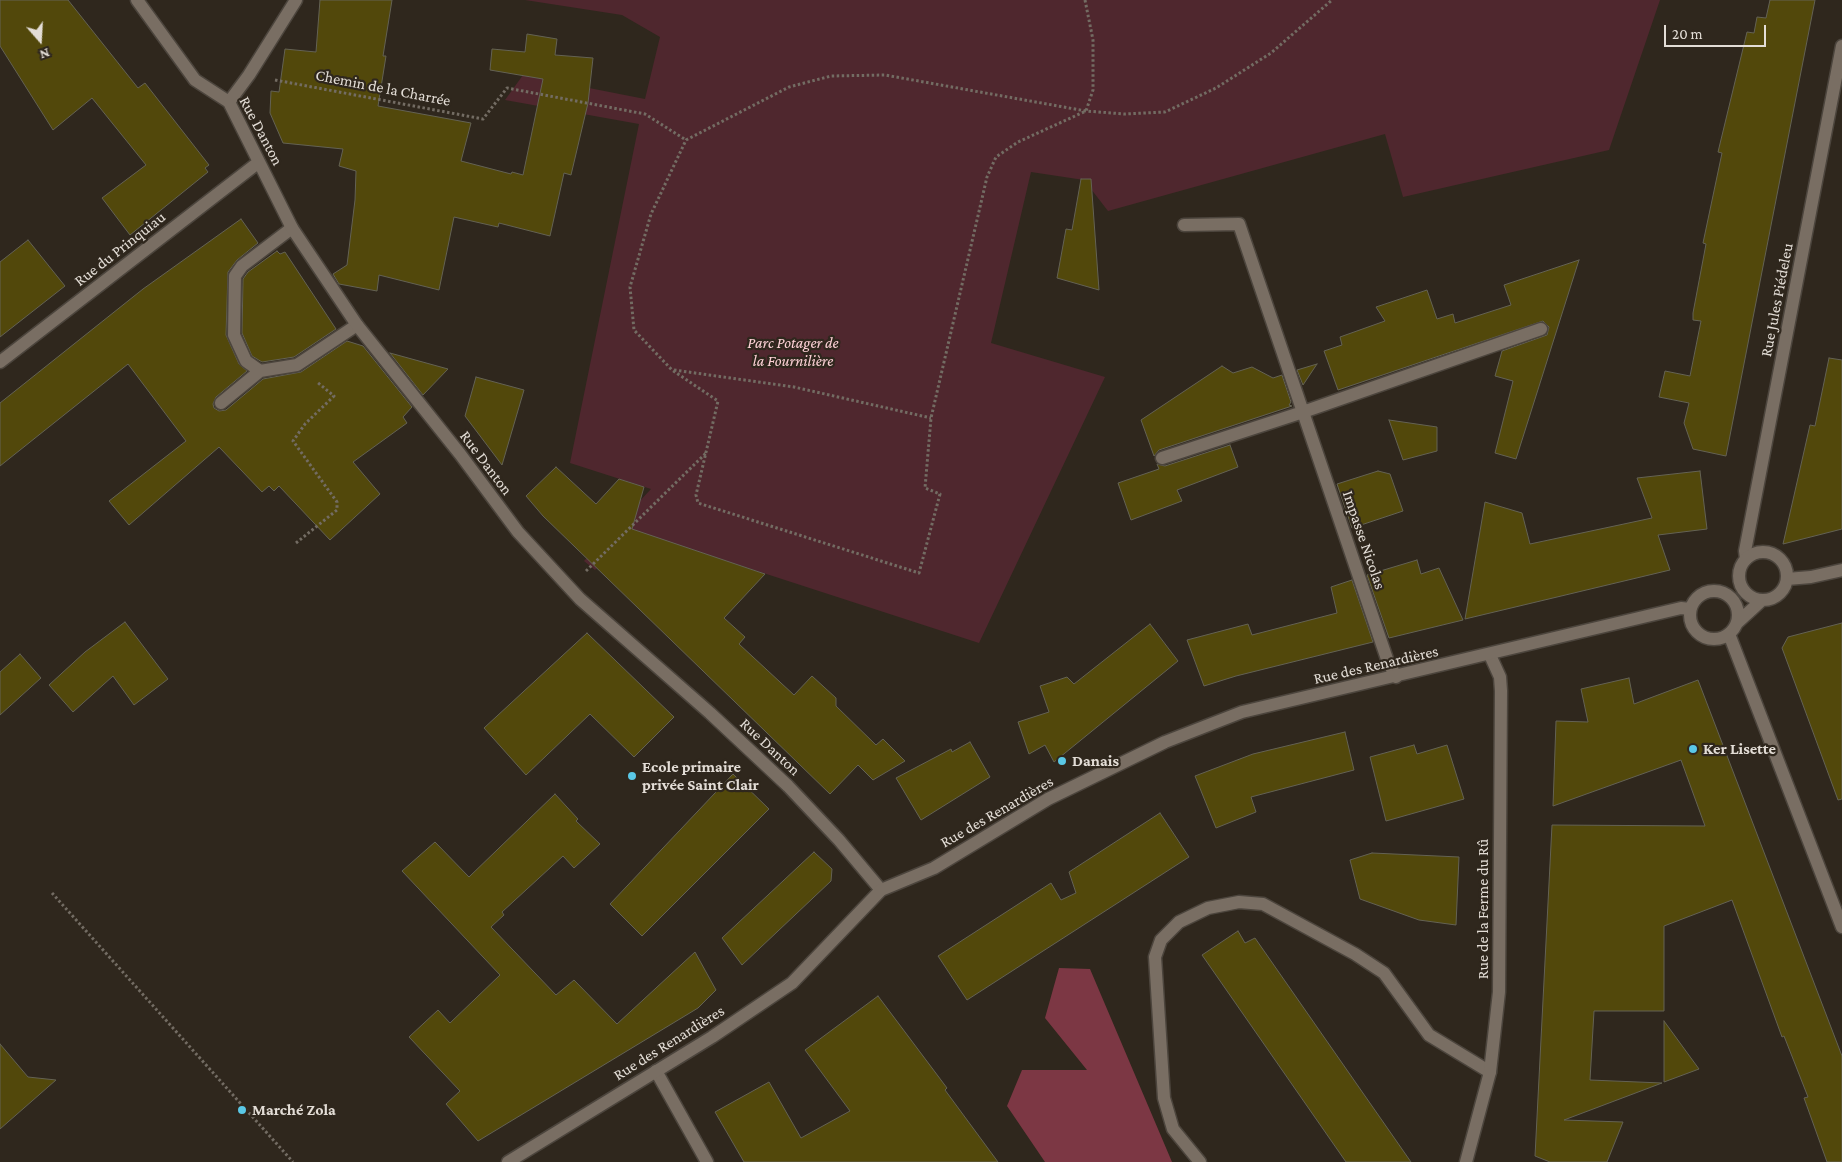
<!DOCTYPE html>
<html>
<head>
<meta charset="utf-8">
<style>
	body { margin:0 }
	#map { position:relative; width:1842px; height:1162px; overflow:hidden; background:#2f271d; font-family:"Crimson Pro",serif }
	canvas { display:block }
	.north { position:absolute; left:15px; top:15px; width:50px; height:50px; -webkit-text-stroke:4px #2f271d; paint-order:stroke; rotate:161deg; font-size:14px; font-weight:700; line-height:20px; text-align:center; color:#e3ddd6 }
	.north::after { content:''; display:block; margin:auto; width:18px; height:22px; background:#e3ddd6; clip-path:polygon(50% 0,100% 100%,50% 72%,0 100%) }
	.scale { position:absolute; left:1664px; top:25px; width:102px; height:22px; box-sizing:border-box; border:2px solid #e3ddd6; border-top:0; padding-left:6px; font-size:15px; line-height:18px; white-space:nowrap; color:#e3ddd6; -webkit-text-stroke:4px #2f271d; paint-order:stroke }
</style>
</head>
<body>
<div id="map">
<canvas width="1842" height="1162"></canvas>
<div class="north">N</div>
<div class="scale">20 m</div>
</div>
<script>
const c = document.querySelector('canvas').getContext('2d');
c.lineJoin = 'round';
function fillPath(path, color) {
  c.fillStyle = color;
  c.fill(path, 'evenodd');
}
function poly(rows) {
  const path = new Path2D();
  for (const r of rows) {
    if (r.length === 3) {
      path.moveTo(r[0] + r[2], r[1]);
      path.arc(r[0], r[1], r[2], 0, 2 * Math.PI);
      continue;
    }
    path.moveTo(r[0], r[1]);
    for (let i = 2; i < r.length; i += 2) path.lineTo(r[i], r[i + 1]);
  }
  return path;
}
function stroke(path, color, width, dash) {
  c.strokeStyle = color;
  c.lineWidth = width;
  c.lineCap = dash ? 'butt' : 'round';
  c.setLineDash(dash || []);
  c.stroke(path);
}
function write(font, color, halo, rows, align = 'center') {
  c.font = font + ' "Crimson Pro",serif';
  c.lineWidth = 4.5;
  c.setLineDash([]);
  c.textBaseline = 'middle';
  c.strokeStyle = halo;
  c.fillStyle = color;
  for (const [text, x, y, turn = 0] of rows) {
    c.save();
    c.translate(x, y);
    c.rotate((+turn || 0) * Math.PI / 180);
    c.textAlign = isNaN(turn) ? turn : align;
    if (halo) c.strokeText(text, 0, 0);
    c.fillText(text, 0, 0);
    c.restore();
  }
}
const green = poly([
	[525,0,1660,0,1609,150,1403,197,1385,134,1108,211,1084,180,1031,172,991,343,1105,377,979,643,634,531,595,570,584,561,651,489,570,463,639,124,505,100,523,75,645,99,660,37,622,15]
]);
const forest = poly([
	[1059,968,1090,969,1172,1162,1045,1162,1007,1106,1022,1070,1087,1070,1045,1018]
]);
const building = poly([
	[0,0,68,0,138,88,145,83,209,165,205,168,208,172,130,235,102,198,146,165,92,98,53,130,0,46,0,0],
	[320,0,392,0,383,56,386,56,378,106,471,123,461,161,511,174,512,172,523,175,543,79,490,70,492,49,525,52,527,34,557,39,555,55,593,58,588,103,571,175,564,173,550,236,499,223,498,227,454,217,439,290,379,275,377,291,339,284,333,274,347,265,355,200,356,171,339,166,343,149,283,143,270,113,271,91,279,92,285,49,316,52,320,0],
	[1770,0,1815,0,1726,456,1693,449,1684,423,1689,403,1659,397,1665,371,1690,376,1701,321,1693,320,1693,313,1706,244,1703,243,1722,153,1718,152,1747,32,1754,33,1757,17,1766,18,1770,0],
	[1081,179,1091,179,1099,290,1057,278,1066,229,1072,230,1081,179],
	[241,219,258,243,237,260,228,272,226,335,239,364,247,371,216,397,213,404,214,408,219,411,226,410,263,379,301,372,347,341,363,346,412,407,403,417,407,423,353,462,380,494,330,540,279,486,274,491,269,486,262,492,219,447,129,525,109,501,186,441,128,364,0,466,0,403,143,289,241,219],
	[28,240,65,286,0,337,0,262,28,240],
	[277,251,280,254,285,252,336,329,294,357,262,362,252,356,242,333,243,279,248,272,277,251],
	[1579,260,1516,459,1495,453,1513,381,1495,376,1502,351,1547,335,1549,327,1543,321,1338,390,1324,351,1342,345,1340,337,1385,321,1376,307,1427,290,1437,319,1453,314,1455,323,1511,305,1504,285,1579,260],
	[390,353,448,369,423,395,390,353],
	[1829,358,1842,360,1842,529,1783,544,1810,425,1815,426,1829,358],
	[1317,364,1303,385,1297,370,1317,364],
	[1222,366,1233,373,1252,367,1273,378,1282,375,1291,402,1289,405,1292,406,1159,450,1154,456,1141,420,1222,366],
	[476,377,524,390,502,465,465,416,476,377],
	[1389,420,1437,427,1437,451,1403,460,1389,420],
	[1230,445,1238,467,1177,490,1182,501,1131,520,1118,483,1159,469,1157,464,1165,466,1230,445],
	[556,467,596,504,619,479,644,487,632,529,765,574,724,618,745,637,739,644,794,695,812,676,836,698,836,706,876,745,883,739,905,761,873,780,858,765,830,794,543,516,526,496,556,467],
	[1378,471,1390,474,1403,511,1352,528,1337,484,1378,471],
	[1700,471,1707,529,1658,535,1670,570,1465,619,1485,502,1522,513,1530,544,1652,518,1637,478,1700,471],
	[1417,560,1421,574,1439,568,1463,620,1389,638,1367,575,1417,560],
	[1352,580,1373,642,1236,676,1204,686,1187,640,1248,624,1252,635,1337,613,1331,587,1352,580],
	[125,622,168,679,134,705,113,676,73,712,49,685,85,652,125,622],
	[1842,623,1842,799,1838,800,1782,648,1788,637,1842,623],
	[1150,624,1178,661,1054,762,1045,745,1029,754,1018,722,1049,712,1040,686,1067,677,1074,684,1150,624],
	[587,633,674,717,634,757,590,714,526,775,484,728,587,633],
	[20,654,41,678,0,715,0,672,20,654],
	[1629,678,1634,704,1698,680,1842,1056,1842,1162,1827,1162,1804,1098,1808,1097,1784,1036,1782,1037,1732,900,1664,926,1664,1011,1594,1011,1590,1080,1662,1083,1564,1120,1623,1122,1607,1162,1550,1162,1535,1156,1552,825,1705,826,1681,760,1553,806,1556,721,1588,722,1581,689,1629,678],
	[1345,732,1354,770,1251,797,1256,812,1216,828,1195,776,1253,754,1345,732],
	[970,742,990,777,921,820,896,778,951,749,952,752,970,742],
	[1414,745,1417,754,1447,745,1464,799,1386,821,1370,757,1414,745],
	[733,774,769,809,642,936,610,904,733,774],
	[555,794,578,819,576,821,600,844,574,868,563,856,502,912,504,915,491,927,556,995,574,980,617,1024,695,952,716,990,698,1008,478,1141,446,1104,460,1091,409,1037,438,1010,450,1023,500,975,402,871,435,842,469,877,555,794],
	[1160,813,1189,857,967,1000,938,956,1051,883,1061,900,1076,893,1069,872,1160,813],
	[814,852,832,869,831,881,742,965,722,938,814,852],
	[1372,853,1459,857,1456,925,1419,920,1360,899,1350,860,1372,853],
	[1238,931,1245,943,1255,938,1411,1162,1346,1162,1202,955,1238,931],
	[878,996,947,1088,945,1090,998,1162,744,1162,715,1112,769,1082,801,1138,850,1111,805,1050,878,996],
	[1664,1021,1699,1069,1664,1082,1664,1021],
	[0,1044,28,1077,56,1080,0,1129,0,1044]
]);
const path = poly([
	[1085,0,1093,40,1093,90,1086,111,1018,142,996,157,987,177,931,418,925,488,940,494,919,573,698,503,696,495,718,401,672,370,634,330,630,287,651,214,686,140,789,87,831,76,885,75,1086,111,1124,114,1165,112,1216,88,1271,53,1332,0],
	[275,80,483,119,507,88,645,114,686,140],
	[674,370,794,387,931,418],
	[296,543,337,510,337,502,293,441,305,424,334,396,317,382],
	[586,571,706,453],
	[52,893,293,1162]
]);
const service = poly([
	[292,228,242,266,235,276,234,335,246,361,260,371,297,365,357,325],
	[221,403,260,371],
	[656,1071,707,1162],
	[1200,1162,1173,1129,1164,1098,1155,957,1161,940,1179,922,1208,908,1239,902,1263,904,1355,954,1384,973,1429,1035,1490,1072]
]);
const minor = poly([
	[137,0,195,80,229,102,292,228,357,325,460,454,518,532,580,599,710,713,788,786,839,840,881,890],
	[229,102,249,75,296,0],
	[1184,225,1239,224,1387,659,1396,677],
	[0,362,259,162],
	[1162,458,1303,412,1541,329],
	[1746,559,1745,551,1842,46],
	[1729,634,1842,927],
	[1466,1162,1490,1072,1499,992,1501,691,1500,677,1490,655]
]);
const tertiary = poly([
	[1763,576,24],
	[1787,579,1811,577,1842,570],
	[1714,615,24],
	[1737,623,1761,601],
	[508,1162,712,1037,792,983,881,890,934,868,1048,799,1165,742,1242,712,1681,608,1690,609]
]);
const markers = [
	[1693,749,5,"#5ac8e6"],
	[1062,761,5,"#5ac8e6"],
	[632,776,5,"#5ac8e6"],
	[242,1110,5,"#5ac8e6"]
];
const streetNames = [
	["Chemin de la Charrée",383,88,11],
	["Rue Danton",261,131,62],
	["Rue du Prinquiau",120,249,-38],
	["Rue Jules Piédeleu",1777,300,-79],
	["Rue Danton",486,463,53],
	["Impasse Nicolas",1364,540,71],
	["Rue des Renardières",1376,665,-13],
	["Rue Danton",770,747,43],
	["Rue des Renardières",997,812,-30],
	["Rue de la Ferme du Rû",1483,909,-90],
	["Rue des Renardières",669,1043,-32]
];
const parkNames = [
	["Parc Potager de",793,343],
	["la Fournilière",793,361]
];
const poiNames = [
	["Ker Lisette",1703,749],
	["Danais",1072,761],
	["Ecole primaire",642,767],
	["privée Saint Clair",642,785],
	["Marché Zola",252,1110]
];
fillPath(green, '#4f272e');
fillPath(forest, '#7c3744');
fillPath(building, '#52480b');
stroke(building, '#646254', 1);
stroke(service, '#4c453d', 15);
stroke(minor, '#4c453d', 15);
stroke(tertiary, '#4c453d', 15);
stroke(path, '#736c63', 3, [2.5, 2.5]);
stroke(service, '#796e63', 12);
stroke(minor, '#796e63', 12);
stroke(tertiary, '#796e63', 12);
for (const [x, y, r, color] of markers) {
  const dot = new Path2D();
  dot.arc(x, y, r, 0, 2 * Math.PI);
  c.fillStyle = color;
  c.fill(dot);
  stroke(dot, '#2f271d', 2);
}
write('16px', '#e3ddd6', '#2f271d', streetNames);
write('italic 16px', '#fdd1d6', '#2f271d', parkNames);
write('bold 16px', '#e3ddd6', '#2f271d', poiNames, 'left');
</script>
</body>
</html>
